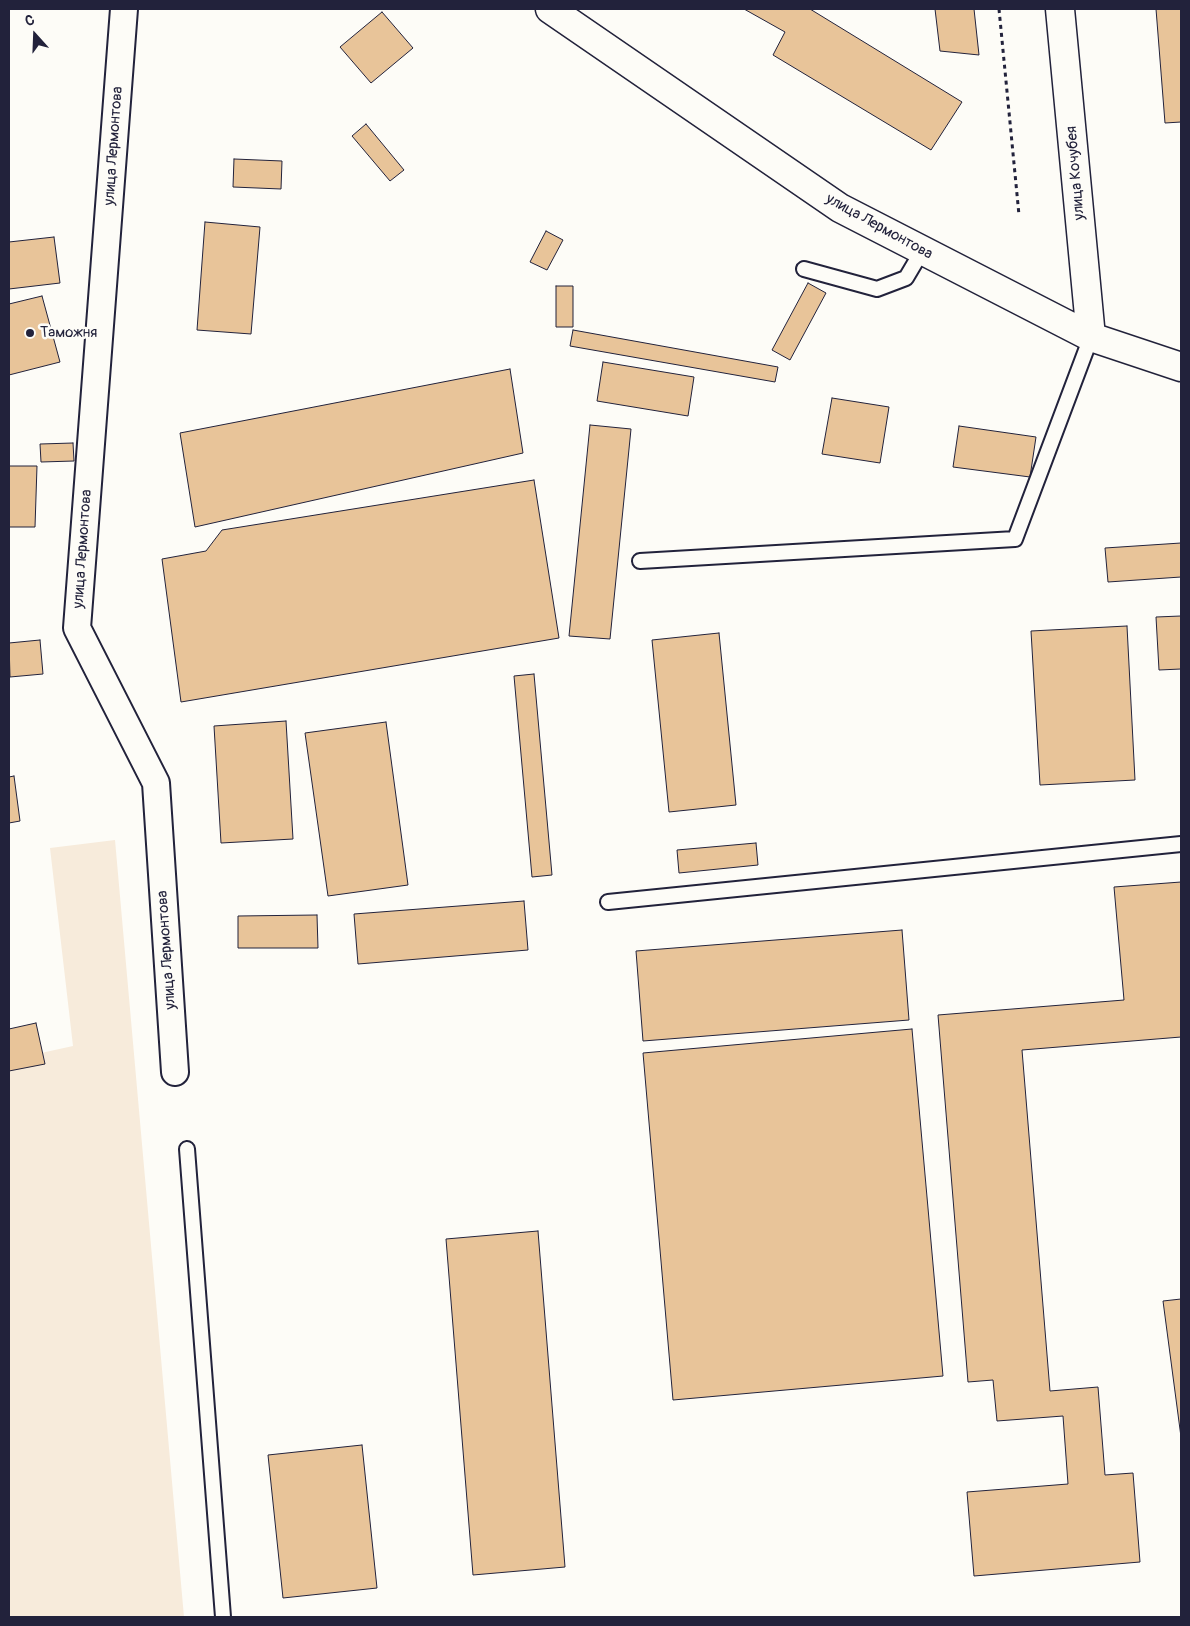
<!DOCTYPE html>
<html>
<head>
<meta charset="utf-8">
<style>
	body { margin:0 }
	#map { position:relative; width:1190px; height:1626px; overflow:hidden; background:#fdfcf7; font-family:Pangolin,sans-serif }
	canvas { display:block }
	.frame { position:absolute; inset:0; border:10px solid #22223b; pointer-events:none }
	.north { position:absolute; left:10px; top:10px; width:50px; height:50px; -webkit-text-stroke:4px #fdfcf7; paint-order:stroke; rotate:340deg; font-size:14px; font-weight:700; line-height:20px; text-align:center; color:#22223b }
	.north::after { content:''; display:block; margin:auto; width:18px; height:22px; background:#22223b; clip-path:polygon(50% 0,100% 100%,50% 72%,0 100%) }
</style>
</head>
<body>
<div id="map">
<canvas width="1190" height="1626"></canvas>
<div class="frame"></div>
<div class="north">С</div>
</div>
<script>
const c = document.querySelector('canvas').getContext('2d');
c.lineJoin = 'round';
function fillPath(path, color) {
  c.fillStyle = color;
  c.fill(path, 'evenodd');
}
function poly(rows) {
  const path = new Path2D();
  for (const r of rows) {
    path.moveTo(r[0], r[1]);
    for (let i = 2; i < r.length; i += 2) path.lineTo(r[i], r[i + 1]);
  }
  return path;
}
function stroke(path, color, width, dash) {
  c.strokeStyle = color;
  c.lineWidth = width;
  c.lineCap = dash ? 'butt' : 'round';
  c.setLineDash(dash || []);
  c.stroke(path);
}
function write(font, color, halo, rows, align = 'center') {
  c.font = font + ' Pangolin,sans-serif';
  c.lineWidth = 5;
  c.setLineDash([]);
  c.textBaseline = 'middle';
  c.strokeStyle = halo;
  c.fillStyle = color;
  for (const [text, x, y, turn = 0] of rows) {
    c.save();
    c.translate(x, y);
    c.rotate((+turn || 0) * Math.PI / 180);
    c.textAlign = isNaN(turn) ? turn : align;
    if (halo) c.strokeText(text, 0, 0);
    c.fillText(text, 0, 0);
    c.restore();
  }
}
const built = poly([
	[115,840,184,1617,9,1617,9,1060,73,1046,50,848]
]);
const building = poly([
	[744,9,810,9,962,102,931,150,773,55,785,32,744,9],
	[935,9,974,9,979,55,940,51,935,9],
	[1156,9,1181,9,1181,122,1165,123,1156,9],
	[382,12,413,48,371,83,340,47,382,12],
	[366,124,404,170,390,181,352,136,366,124],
	[234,159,282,161,281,189,233,187,234,159],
	[205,222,260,227,251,334,197,330,205,222],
	[546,231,563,240,547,270,530,262,546,231],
	[54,237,60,283,9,289,9,242,54,237],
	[808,283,826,293,790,360,772,350,808,283],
	[556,286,573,286,573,327,556,327,556,286],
	[42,296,60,362,9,375,9,304,42,296],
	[573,330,778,367,775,382,570,346,573,330],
	[603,362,694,377,688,416,597,401,603,362],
	[510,369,523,453,195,527,180,433,510,369],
	[832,398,889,407,880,463,822,454,832,398],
	[590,425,631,429,610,639,569,636,590,425],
	[959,426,1036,437,1030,477,953,467,959,426],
	[73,443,74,461,41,462,40,444,73,443],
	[9,466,37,466,35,527,9,527,9,466],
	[534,480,559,638,181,702,162,559,206,551,222,530,534,480],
	[1181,543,1181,577,1108,582,1105,548,1181,543],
	[1181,616,1181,669,1159,670,1156,617,1181,616],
	[1127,626,1135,780,1040,785,1031,631,1127,626],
	[719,633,736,805,669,812,652,640,719,633],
	[40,640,43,674,10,677,9,643,40,640],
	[534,674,552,875,532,877,514,676,534,674],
	[286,721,293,839,221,843,214,726,286,721],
	[386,722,408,885,328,896,305,733,386,722],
	[14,776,20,821,9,823,9,777,14,776],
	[756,843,758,865,679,873,677,850,756,843],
	[1181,882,1181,1037,1022,1050,1050,1391,1098,1387,1105,1475,1133,1473,1140,1562,974,1576,967,1492,1068,1484,1063,1416,997,1421,993,1380,968,1382,938,1015,1124,1000,1114,887,1181,882],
	[524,901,528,950,358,964,354,914,524,901],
	[317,915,318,948,238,948,238,916,317,915],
	[902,930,909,1020,643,1041,636,951,902,930],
	[36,1023,45,1064,9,1071,9,1029,36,1023],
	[912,1029,943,1376,673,1400,643,1053,912,1029],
	[538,1231,565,1567,473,1575,446,1239,538,1231],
	[1181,1299,1181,1437,1163,1301,1181,1299],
	[362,1445,377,1588,283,1598,268,1455,362,1445]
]);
const path = poly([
	[999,9,1019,215]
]);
const service = poly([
	[804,269,877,289,906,278,922,251],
	[640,561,1015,539,1091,337],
	[608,902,1181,844],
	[187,1149,223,1617]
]);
const minor = poly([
	[124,9,77,628,156,783,175,1072]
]);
const tertiary = poly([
	[550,9,840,208,1091,337,1181,367],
	[1060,9,1091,337]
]);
const markers = [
	[30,333,5,"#22223b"]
];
const streetNames = [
	["улица Лермонтова",114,146,-86],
	["улица Кочубея",1076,173,-95],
	["улица Лермонтова",879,227,29],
	["улица Лермонтова",83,549,-86],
	["улица Лермонтова",167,950,-94]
];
const poiNames = [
	["Таможня",40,333]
];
fillPath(built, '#f7ebdb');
fillPath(building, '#e8c499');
stroke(building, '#22223b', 1);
stroke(service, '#22223b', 18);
stroke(minor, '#22223b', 30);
stroke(tertiary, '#22223b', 31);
stroke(path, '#22223b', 3, [4, 4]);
stroke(service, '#fdfcf7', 14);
stroke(minor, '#fdfcf7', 26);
stroke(tertiary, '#fdfcf7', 28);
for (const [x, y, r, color] of markers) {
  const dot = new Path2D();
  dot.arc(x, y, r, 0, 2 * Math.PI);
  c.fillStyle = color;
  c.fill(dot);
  stroke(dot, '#fdfcf7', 2);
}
write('15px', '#22223b', '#fdfcf7', streetNames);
write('15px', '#22223b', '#fdfcf7', poiNames, 'left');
</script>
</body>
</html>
